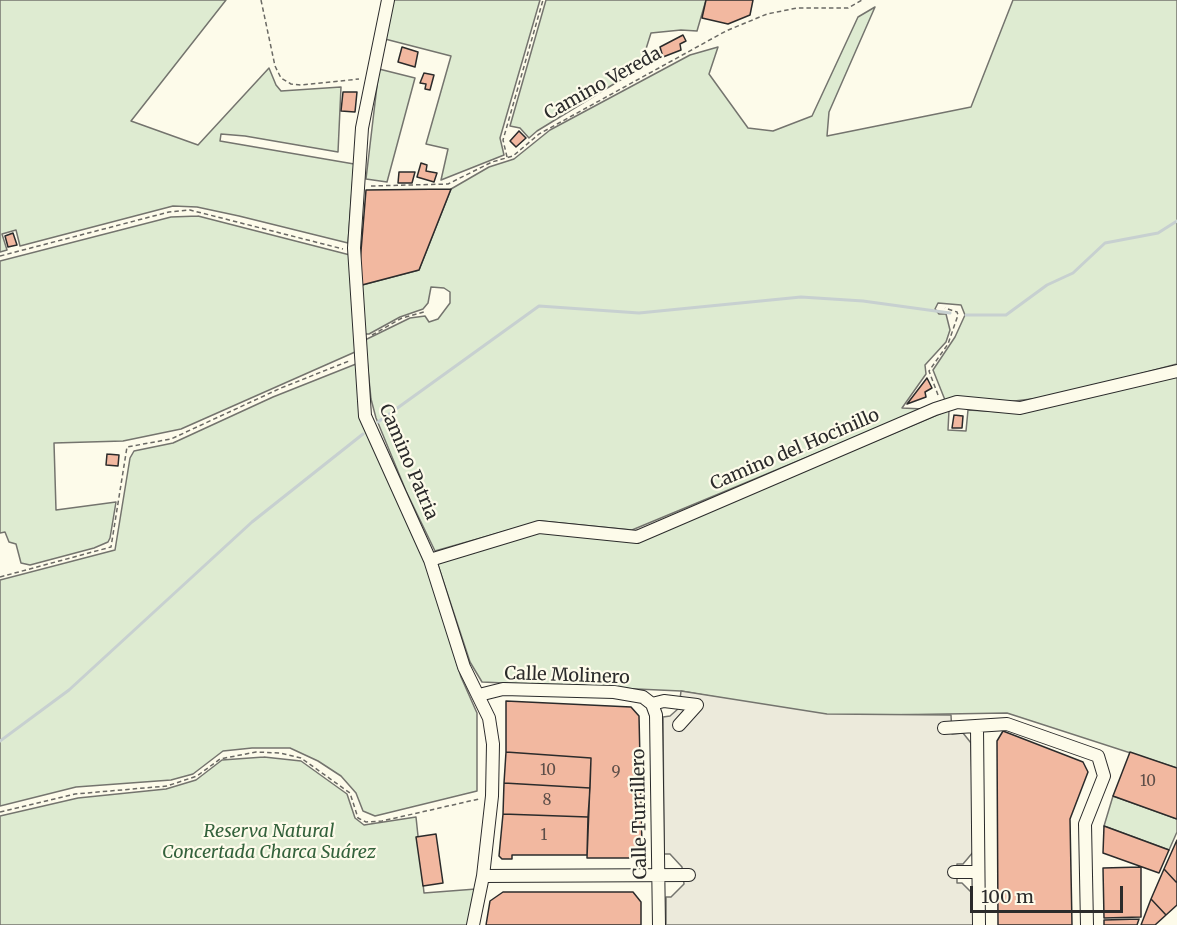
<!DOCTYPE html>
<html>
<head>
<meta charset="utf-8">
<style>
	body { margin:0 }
	#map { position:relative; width:1177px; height:925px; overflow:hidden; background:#fdfbea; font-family:Merriweather,serif }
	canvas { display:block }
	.scale { position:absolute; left:970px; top:886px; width:153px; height:27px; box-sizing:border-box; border:3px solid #2b2b2b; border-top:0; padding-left:8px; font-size:18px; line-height:21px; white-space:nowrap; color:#2b2b2b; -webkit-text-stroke:4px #fdfbea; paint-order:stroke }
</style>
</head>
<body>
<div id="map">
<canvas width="1177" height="925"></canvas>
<div class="scale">100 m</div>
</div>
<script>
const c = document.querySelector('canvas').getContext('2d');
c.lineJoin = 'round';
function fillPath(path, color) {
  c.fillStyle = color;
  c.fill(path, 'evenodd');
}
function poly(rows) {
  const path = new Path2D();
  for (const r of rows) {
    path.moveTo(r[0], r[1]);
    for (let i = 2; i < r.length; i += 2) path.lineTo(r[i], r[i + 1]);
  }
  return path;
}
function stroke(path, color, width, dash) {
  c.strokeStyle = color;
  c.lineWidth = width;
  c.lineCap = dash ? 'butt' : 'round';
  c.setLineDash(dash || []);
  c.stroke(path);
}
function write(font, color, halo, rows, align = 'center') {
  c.font = font + ' Merriweather,serif';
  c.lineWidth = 4.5;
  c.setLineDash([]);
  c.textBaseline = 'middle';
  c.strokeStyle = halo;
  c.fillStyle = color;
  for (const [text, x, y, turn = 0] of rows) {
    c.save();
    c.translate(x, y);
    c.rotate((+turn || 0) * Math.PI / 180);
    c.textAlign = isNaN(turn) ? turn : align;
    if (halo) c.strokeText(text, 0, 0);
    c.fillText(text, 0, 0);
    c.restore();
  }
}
const green = poly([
	[0,0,226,0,131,121,198,145,269,68,276,85,281,91,341,87,338,152,245,136,221,134,220,141,354,164,348,243,239,216,197,207,173,206,20,246,16,230,2,234,7,250,0,252,0,0],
	[393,0,540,0,500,138,504,155,441,180,448,149,426,144,451,56,385,39,393,0],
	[546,0,706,0,697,31,681,30,651,33,640,68,537,131,529,138,520,128,510,126,546,0],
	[1013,0,1177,0,1177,364,1057,396,1006,402,945,400,933,370,955,337,965,315,961,305,938,303,935,309,939,314,946,314,950,330,946,342,925,365,926,374,902,408,923,409,632,530,541,521,435,551,406,491,376,418,371,399,365,340,410,318,425,316,429,322,438,319,450,303,450,292,444,288,431,287,428,303,423,309,400,317,369,334,364,334,362,285,419,270,451,189,489,167,514,159,550,130,690,55,718,47,709,74,748,128,773,131,812,116,858,17,875,7,829,112,827,136,971,107,1013,0],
	[379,69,415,78,387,182,366,179,379,69],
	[198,216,350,255,355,352,181,429,123,441,54,443,56,510,116,502,110,538,108,542,94,548,30,565,21,563,16,544,9,542,5,532,0,533,0,261,171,217,198,216],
	[356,364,361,417,426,562,461,677,477,713,477,791,375,816,363,811,356,793,341,776,318,761,290,748,252,748,223,751,193,774,171,780,76,787,0,806,0,580,115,550,130,458,134,451,173,443,273,397,356,364],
	[1177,375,1177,768,1007,713,824,716,681,691,482,682,470,662,437,562,540,530,637,541,949,410,948,430,966,431,968,410,1023,413,1177,375],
	[264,757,301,761,347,794,355,818,364,825,416,817,424,893,476,889,468,925,0,925,0,816,78,798,166,789,196,780,222,760,264,757],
	[1113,796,1177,819,1177,832,1169,850,1104,826,1113,796]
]);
const parking = poly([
	[681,691,827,714,951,715,952,734,963,733,971,743,974,851,963,864,957,864,957,883,962,883,973,894,974,925,666,925,666,897,671,897,684,884,682,867,670,854,664,854,663,717,670,716,679,708,681,691]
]);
const stream = poly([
	[966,315,1006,315,1047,285,1073,273,1105,243,1158,233,1177,221],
	[378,422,539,306,639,313,801,297,863,301,950,313],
	[0,741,69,690,252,522,363,434]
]);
const building = poly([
	[706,0,753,0,750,15,728,24,702,18,706,0],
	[683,35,686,41,680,44,681,50,663,57,660,47,683,35],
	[402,47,418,52,415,67,398,62,402,47],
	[424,73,434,75,430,90,425,89,426,84,420,83,424,73],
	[343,92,357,92,355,112,341,111,343,92],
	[519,131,526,138,516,147,510,141,519,131],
	[421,163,427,165,426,171,437,173,434,182,417,177,421,163],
	[399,172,415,172,412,183,398,183,399,172],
	[451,189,419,270,362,285,360,263,366,190,451,189],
	[13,233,17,245,8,247,5,236,13,233],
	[927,378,932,388,925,392,926,397,907,404,927,378],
	[954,415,963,416,962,428,952,428,954,415],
	[107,454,119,455,118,466,106,465,107,454],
	[506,701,631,707,639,716,642,847,633,858,587,858,591,758,506,752,506,701],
	[1003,731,1083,762,1088,772,1070,819,1072,925,998,925,997,741,1003,731],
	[506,752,591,758,590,788,504,783,506,752],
	[1130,752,1177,768,1177,819,1113,796,1130,752],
	[504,783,590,788,588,817,503,814,504,783],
	[503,814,588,817,587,855,512,855,512,859,502,859,499,856,503,814],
	[1104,826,1169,850,1159,873,1103,853,1104,826],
	[436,834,443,883,423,886,416,837,436,834],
	[1177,840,1177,883,1164,869,1177,840],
	[1141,867,1141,917,1104,918,1103,868,1141,867],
	[1164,869,1177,883,1177,905,1166,915,1151,899,1164,869],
	[503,892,633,892,641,902,641,925,486,925,490,901,503,892],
	[1151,899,1166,915,1155,925,1141,925,1151,899],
	[1139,919,1137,925,1104,925,1104,920,1139,919]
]);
const path = poly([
	[261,0,275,66,281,78,291,84,301,85,359,79],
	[507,157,503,140,543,0],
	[371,186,448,184,492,162,513,156,539,134,726,31,767,14,797,8,848,8,862,0],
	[0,256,169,212,190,210,343,249],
	[372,335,402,318,424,312],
	[938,395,929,371,948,344,958,315,957,312,945,308],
	[0,577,111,547,127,447,171,439,281,388,349,361],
	[0,812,75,794,167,786,197,776,220,759,256,752,280,753,301,758,350,793,358,818,366,822,382,821,479,799]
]);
const minor = poly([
	[388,0,362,128,354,248,365,416,430,560,464,667,489,718,493,744,492,796,483,876,473,925],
	[430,560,539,527,637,537,935,409,957,402,1020,408,1177,371],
	[479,695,503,689,614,692,643,697,652,704],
	[652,704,656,715,659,925],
	[652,704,664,701,697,705,679,725],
	[944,728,1007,724,1098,756,1104,776,1085,824,1087,925],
	[977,728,979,925],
	[954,872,978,872],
	[483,876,689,875]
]);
const numberNames = [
	["10",548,771],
	["9",616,773],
	["10",1148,782],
	["8",547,801],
	["1",544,836]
];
const streetNames = [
	["Camino Vereda",603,84,-29],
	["Camino del Hocinillo",795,450,-23],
	["Camino Patria",408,462,67],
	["Calle Molinero",567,676,2],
	["Calle Turrillero",640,814,-91]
];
const parkNames = [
	["Reserva Natural",269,832],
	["Concertada Charca Suárez",269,853]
];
fillPath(green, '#deebd1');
stroke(green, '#74746e', 1.5);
fillPath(parking, '#eceadb');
stroke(parking, '#74746e', 1.5);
stroke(stream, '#c7d0d0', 3);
fillPath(building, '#f2b8a0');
stroke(building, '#2b2b2b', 1.5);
stroke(minor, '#2b2b2b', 14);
stroke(path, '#6a6964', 1.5, [4.5, 3]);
stroke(minor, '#fdfbea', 12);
write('15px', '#5d4e48', null, numberNames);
write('18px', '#2b2b2b', '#fdfbea', streetNames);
write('italic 18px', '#34623c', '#fdfbea', parkNames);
</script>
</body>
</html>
